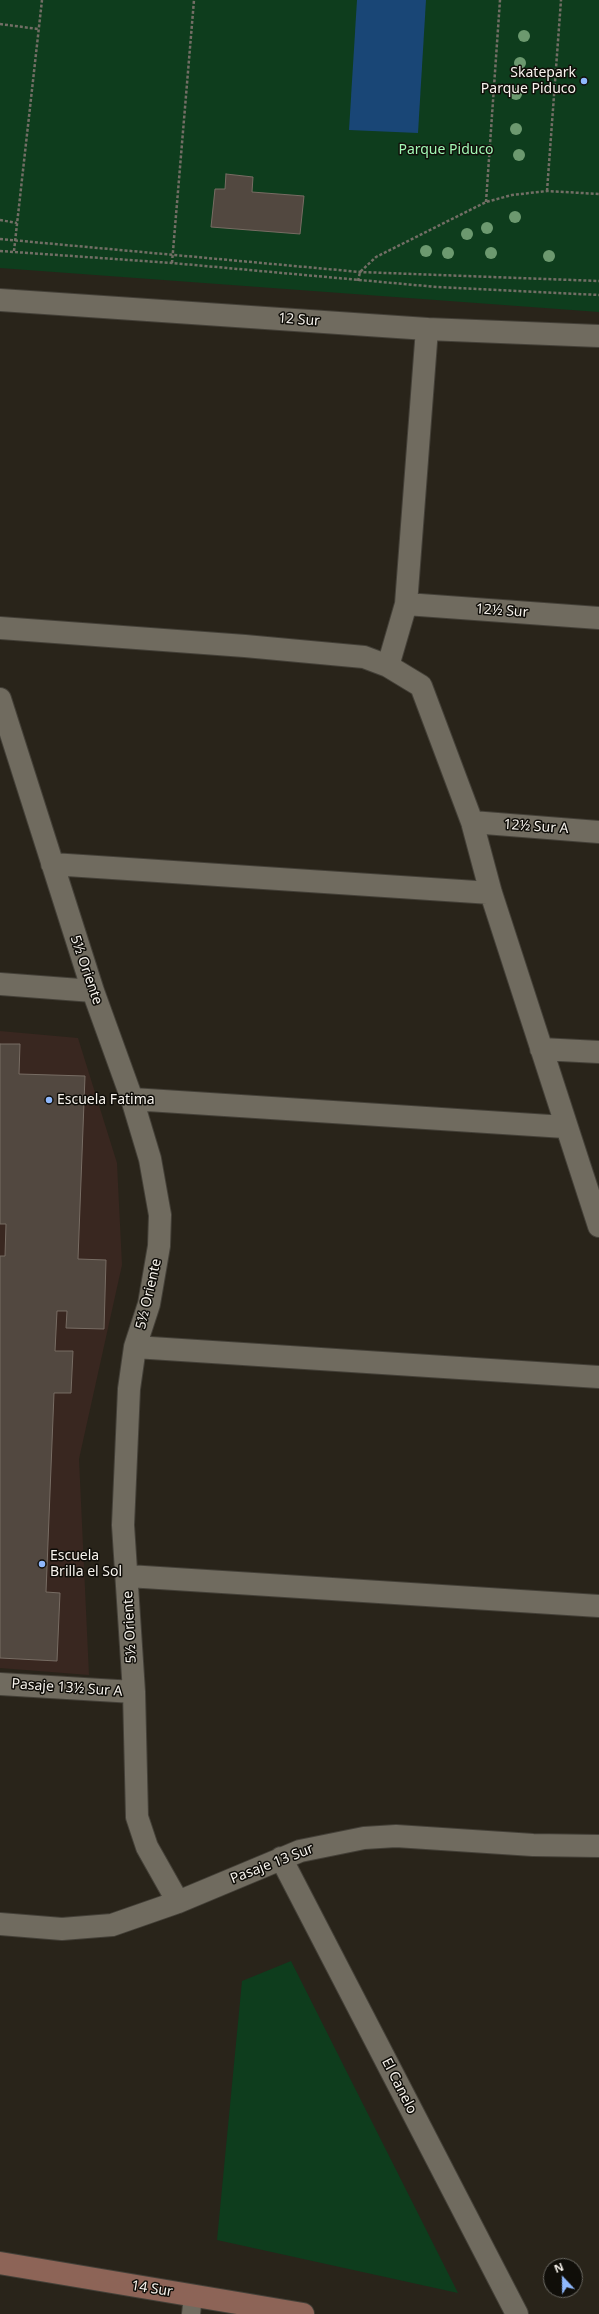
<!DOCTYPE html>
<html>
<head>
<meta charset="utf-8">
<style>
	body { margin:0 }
	#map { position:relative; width:599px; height:2314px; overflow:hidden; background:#29241a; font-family:"Noto Sans",sans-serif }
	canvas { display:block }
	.north { position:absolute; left:543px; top:2258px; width:40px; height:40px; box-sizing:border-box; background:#100e09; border:1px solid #6c6a64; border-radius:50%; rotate:338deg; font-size:11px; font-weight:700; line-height:16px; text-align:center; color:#f7f3ed }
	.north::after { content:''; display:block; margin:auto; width:14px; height:18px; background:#8fb8fd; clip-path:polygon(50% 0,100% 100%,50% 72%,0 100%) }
</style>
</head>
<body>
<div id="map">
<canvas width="599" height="2314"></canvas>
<div class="north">N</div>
</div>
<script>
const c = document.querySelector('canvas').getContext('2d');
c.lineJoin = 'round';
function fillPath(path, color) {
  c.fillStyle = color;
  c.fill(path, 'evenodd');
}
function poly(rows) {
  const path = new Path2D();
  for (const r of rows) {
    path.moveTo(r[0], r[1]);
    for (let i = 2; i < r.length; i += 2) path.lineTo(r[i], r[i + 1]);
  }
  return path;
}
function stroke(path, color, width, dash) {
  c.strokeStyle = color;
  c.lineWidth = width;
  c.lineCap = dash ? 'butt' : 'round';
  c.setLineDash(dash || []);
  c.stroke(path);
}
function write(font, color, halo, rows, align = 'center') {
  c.font = font + ' "Noto Sans",sans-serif';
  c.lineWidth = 3;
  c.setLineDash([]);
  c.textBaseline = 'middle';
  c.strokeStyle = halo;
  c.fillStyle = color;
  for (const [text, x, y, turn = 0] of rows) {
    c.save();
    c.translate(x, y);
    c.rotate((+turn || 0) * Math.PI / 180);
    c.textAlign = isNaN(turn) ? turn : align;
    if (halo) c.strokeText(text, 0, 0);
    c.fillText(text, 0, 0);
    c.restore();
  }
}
const education = poly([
	[0,1031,78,1038,117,1163,122,1265,79,1459,89,1675,0,1668]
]);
const green = poly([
	[0,0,599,0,599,312,0,268],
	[291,1961,458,2293,217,2240,242,1981]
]);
const water = poly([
	[357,0,426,0,418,133,349,130]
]);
const building = poly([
	[226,174,253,177,252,192,304,196,300,234,211,227,215,189,225,189,226,174],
	[0,1044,20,1044,19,1074,85,1076,78,1259,106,1260,104,1329,66,1328,67,1311,57,1311,55,1351,73,1351,71,1393,54,1393,46,1592,60,1593,57,1661,0,1658,0,1256,5,1256,6,1224,0,1224,0,1044]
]);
const path = poly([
	[0,24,38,29],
	[547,191,561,0],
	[486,202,500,0],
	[0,220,17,223],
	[0,239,360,272,599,281],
	[0,251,172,263,437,287,599,295],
	[14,251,42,0],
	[172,263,194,0],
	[358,281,360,272,376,257,486,202,512,195,547,191,599,194]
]);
const service = poly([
	[191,2314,193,2296]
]);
const minor = poly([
	[0,300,427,329,599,336],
	[406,604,599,618],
	[0,628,245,646,364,657,388,666,421,686,472,822,491,893,599,1226],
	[388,666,406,604,427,329],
	[0,699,93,991,132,1099,150,1159,160,1215,159,1246,149,1304,135,1347,129,1389,123,1525,134,1692,137,1817,147,1847,178,1902],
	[472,822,599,832],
	[52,864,491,893],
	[0,984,93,991],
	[541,1049,599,1052],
	[132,1099,565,1127],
	[135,1347,599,1377],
	[128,1576,599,1606],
	[0,1684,134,1692],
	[281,1858,517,2314],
	[0,1924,62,1929,112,1925,178,1902,300,1851,364,1838,396,1836,533,1845,599,1846]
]);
const secondary = poly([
	[0,2263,303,2314]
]);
const trees = [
	[524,36],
	[520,63],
	[516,94],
	[516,129],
	[519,155],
	[515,217],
	[487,228],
	[467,234],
	[426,251],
	[448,253],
	[491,253],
	[549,256]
];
const markers = [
	[584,81,4,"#8fb8fd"],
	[49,1100,4,"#8fb8fd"],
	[42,1564,4,"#8fb8fd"]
];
const poiNames = [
	["Skatepark",576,73,"right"],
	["Parque Piduco",576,89,"right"],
	["Escuela Fatima",57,1100],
	["Escuela",50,1556],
	["Brilla el Sol",50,1572]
];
const parkNames = [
	["Parque Piduco",446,150]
];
const streetNames = [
	["12 Sur",299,320,4],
	["12½ Sur",502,611,4],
	["12½ Sur A",536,827,4],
	["5½ Oriente",86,970,71],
	["5½ Oriente",149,1294,-77],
	["5½ Oriente",130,1627,-93],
	["Pasaje 13½ Sur A",67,1688,4],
	["Pasaje 13 Sur",272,1864,-21],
	["El Canelo",399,2086,63],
	["14 Sur",152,2289,9]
];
fillPath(education, '#392720');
fillPath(green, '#0e3d1d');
fillPath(water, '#194676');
fillPath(building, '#524840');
stroke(building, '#776c63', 1);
stroke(service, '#444038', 20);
stroke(minor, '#444038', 24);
stroke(secondary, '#444038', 24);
stroke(path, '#726e65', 2.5, [3, 2]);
stroke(service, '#706b5f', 18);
stroke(minor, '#706b5f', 22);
stroke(secondary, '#8d6457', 22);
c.fillStyle = '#6c996f';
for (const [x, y] of trees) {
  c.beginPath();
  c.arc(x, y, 6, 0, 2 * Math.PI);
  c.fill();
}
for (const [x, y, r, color] of markers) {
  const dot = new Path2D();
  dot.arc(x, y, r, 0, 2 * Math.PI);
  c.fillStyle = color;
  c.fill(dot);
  stroke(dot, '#100e09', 1.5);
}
write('14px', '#f7f3ed', '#100e09', poiNames, 'left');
write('14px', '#a2f9b5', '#100e09', parkNames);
write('14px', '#f7f3ed', '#100e09', streetNames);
</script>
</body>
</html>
